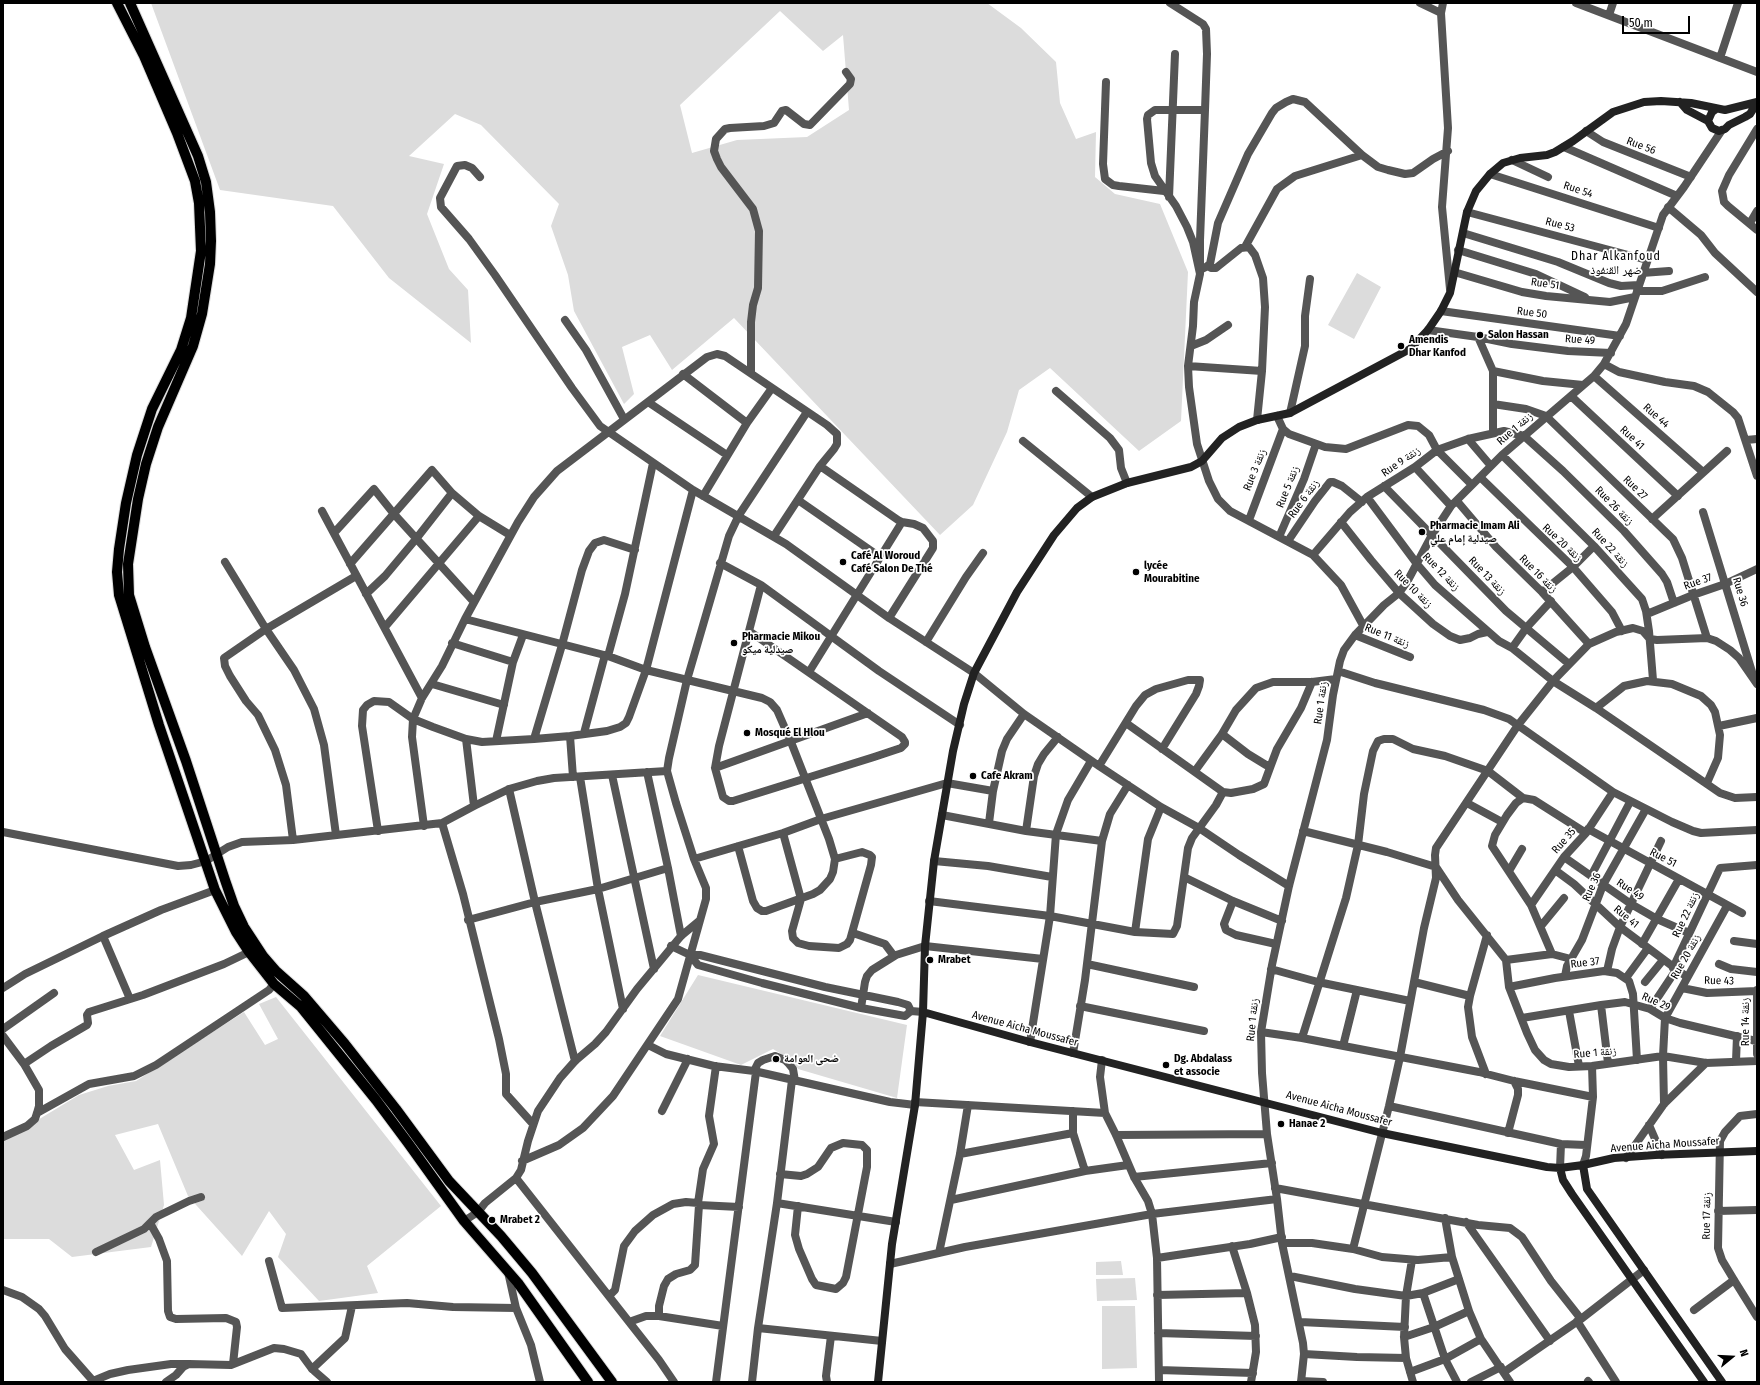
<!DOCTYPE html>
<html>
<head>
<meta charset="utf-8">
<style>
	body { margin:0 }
	#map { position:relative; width:1760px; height:1385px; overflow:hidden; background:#fff; font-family:"Fira Sans Condensed",sans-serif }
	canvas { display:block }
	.frame { position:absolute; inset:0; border:4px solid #000; pointer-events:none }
	.north { position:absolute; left:1712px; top:1337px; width:40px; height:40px; -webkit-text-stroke:3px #fff; paint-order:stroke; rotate:72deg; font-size:11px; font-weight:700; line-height:16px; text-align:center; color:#000 }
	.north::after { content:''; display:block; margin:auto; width:14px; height:18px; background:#000; clip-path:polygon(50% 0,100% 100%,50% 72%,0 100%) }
	.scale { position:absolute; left:1622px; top:16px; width:68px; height:18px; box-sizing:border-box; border:2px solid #000; border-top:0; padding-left:5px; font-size:12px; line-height:14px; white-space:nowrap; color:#000; -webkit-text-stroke:3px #fff; paint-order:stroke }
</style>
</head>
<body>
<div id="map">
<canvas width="1760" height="1385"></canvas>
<div class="frame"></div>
<div class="north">N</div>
<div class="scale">50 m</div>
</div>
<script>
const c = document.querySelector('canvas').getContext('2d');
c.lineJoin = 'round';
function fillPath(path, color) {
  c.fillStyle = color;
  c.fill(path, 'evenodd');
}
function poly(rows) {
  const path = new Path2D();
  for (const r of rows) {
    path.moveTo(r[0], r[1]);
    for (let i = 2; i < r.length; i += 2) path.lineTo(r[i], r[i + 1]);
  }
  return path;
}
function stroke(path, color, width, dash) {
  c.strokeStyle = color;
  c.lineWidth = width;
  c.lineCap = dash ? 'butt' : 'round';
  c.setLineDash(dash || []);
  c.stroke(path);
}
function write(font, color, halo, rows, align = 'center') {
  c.font = font + ' "Fira Sans Condensed","Noto Naskh Arabic",sans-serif';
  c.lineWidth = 3.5;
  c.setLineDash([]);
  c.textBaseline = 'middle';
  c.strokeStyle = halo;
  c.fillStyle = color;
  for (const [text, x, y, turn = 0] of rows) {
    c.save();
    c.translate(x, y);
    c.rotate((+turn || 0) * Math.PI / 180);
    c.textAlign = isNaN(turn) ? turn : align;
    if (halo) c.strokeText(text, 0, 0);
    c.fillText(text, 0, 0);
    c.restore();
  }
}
const green = poly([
	[151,3,987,3,1021,28,1056,62,1060,103,1076,139,1096,132,1095,177,1115,194,1160,204,1188,272,1181,421,1139,451,1050,368,1019,390,1007,432,973,505,940,535,734,318,672,370,650,335,622,347,634,394,624,404,574,311,568,275,551,226,559,204,481,125,455,114,409,156,444,164,427,214,449,269,468,290,471,343,389,278,333,206,220,190],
	[780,11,823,51,843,35,849,110,807,137,737,140,692,153,680,105],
	[1357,273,1381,287,1354,339,1328,325],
	[698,975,907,1025,897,1098,798,1069,791,1060,773,1049,741,1065,660,1036],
	[276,997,441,1206,367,1266,378,1293,319,1301,278,1257,286,1234,269,1211,242,1256,188,1196,158,1124,115,1135,134,1170,160,1160,164,1205,151,1247,72,1257,49,1239,3,1239,3,1141,79,1095,108,1086,136,1081,244,1012,265,1045,278,1039,259,1004],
	[1121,1261,1123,1275,1096,1275,1096,1262],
	[1135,1278,1137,1300,1097,1301,1096,1279],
	[1102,1306,1135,1306,1137,1368,1102,1369]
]);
const street = poly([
	[1170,3,1203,24,1206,29,1207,54,1205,110],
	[1420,3,1441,13],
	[1443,3,1441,13,1448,128,1442,207,1450,289],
	[1576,3,1757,72],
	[1609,15,1613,3],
	[1720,58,1738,3],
	[1106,82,1103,164,1105,179,1113,185,1119,186,1164,191],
	[1757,129,1729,175,1722,191,1724,202,1728,206,1757,230],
	[1586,131,1603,142,1691,177],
	[1564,147,1677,196],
	[1512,160,1548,177],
	[1490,174,1659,228],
	[480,177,472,168,465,165,457,166,440,198,441,207,469,239,495,275,572,388,600,426,693,490,786,544,889,618,974,673,1024,714,1099,766,1161,807,1199,828,1239,855,1289,886],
	[1169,197,1175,54],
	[1668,207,1701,235,1715,253,1757,292],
	[1467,212,1647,260],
	[1750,223,1757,211],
	[1463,233,1558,262,1609,283,1621,286,1639,285],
	[1245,247,1277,189,1295,176,1362,155],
	[1458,250,1536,274,1585,297],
	[1208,266,1211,268,1216,268,1241,248,1249,247,1255,255,1263,278,1265,307,1262,371,1257,420],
	[1200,270,1206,267,1210,264,1218,223,1248,154,1272,113,1276,108,1286,102,1293,99,1305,102,1362,155,1378,167,1388,170,1405,174,1413,173,1433,159,1448,151],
	[1454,272,1522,292,1546,296,1610,302,1635,297],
	[1642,273,1669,271],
	[1200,274,1200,240,1205,110,1155,110,1148,115,1147,119,1151,163,1155,176,1176,206,1187,227,1193,242,1200,274,1194,302,1193,326,1188,366,1189,387,1197,444,1209,481,1218,499,1230,511,1313,555,1341,585,1364,627],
	[1637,291,1662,291,1705,277],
	[1441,311,1620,336],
	[565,320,586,350,624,419],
	[1428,330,1478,337,1512,344,1568,351,1611,353],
	[1478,337,1493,371,1493,433],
	[1191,346,1206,340,1228,325],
	[1604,364,1619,372,1665,382,1694,386,1708,392,1733,412,1738,418,1757,476],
	[1188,366,1262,371],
	[1493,371,1543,381,1583,385],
	[751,373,751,322,753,305,758,288,759,231,753,209,721,167,717,159,714,151,716,139,725,129,730,128,764,126,774,123,782,111,786,110,804,124,810,125,850,84,851,79,846,72],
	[683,374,747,423],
	[1594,376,1703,472],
	[1056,391,1110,438,1119,450,1121,468,1127,483],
	[1571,396,1678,496],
	[648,402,727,455],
	[1493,404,1526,409,1546,416,1673,539,1682,558,1707,638],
	[1290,413,1305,346,1305,316,1310,279],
	[1277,416,1283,429,1289,434,1325,447,1346,449,1408,425,1418,426,1429,435,1437,450,1472,485],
	[1468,439,1491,466],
	[1746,440,1757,439],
	[1023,441,1092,497],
	[1502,455,1594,546,1642,599,1646,611,1649,631,1653,680],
	[820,466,898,520,902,522,914,524,923,528,933,541,933,548,889,618],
	[1415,467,1451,506],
	[1480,477,1573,567,1612,612,1622,631],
	[1384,486,1506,611,1569,664],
	[703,496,747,423,772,388],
	[1367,497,1417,564,1435,585,1499,641,1512,648,1553,681,1596,708,1720,793,1735,798,1757,797],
	[798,500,880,557],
	[1457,501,1496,547,1542,592,1589,644],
	[322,511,422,698],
	[1703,512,1753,675],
	[1652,519,1727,451],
	[1249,520,1283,429],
	[1341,522,1371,560,1399,593,1433,624,1450,636,1460,640,1470,638,1478,634,1487,632],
	[334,533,374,489,394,514,474,602],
	[1279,537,1304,479,1316,444],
	[1288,541,1315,501,1330,482,1333,482,1342,486,1362,502],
	[1313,555,1350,512,1367,497,1415,467,1437,450,1468,439,1504,431,1524,436,1563,471,1624,531,1662,574,1667,582,1674,603],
	[225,562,266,629,294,670,314,709,324,745,336,835],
	[720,563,761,585,879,671,960,725],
	[350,564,432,470,452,493,479,516,510,535],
	[1542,592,1573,567,1594,546],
	[366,594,385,576,416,539,452,493],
	[1647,614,1693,595,1725,584,1757,569],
	[465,619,608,656,646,670,762,698,770,702,777,710,791,742,829,839,835,859,833,872,830,879,820,890,813,894,766,911,762,911,757,908,753,901,738,846],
	[385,627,479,516],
	[749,631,902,737,905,742,905,744,901,748,874,757,733,801,729,801,723,797,715,768,719,746,761,585],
	[1355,635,1410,657],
	[926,642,966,577,983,553],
	[452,643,513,662],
	[1512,648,1527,627,1551,601],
	[608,656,625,594,653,463],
	[1338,671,1375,683,1484,710,1509,719,1613,792,1672,822,1693,831,1701,833,1757,830],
	[809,672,902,522],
	[432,684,504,705],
	[1596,708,1624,686,1647,681,1672,684,1701,696,1711,705,1715,712,1720,735,1718,758,1707,783],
	[1126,723,1223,792,1231,793,1253,789,1264,784,1271,765],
	[1719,726,1757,718],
	[584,733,605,655],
	[1222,734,1248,754,1266,765,1271,765,1277,749,1301,708,1312,682],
	[570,736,573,777],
	[466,739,474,806],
	[534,739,562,645,582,570,589,551,595,543,604,540,635,550],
	[496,741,513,662,523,635],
	[1099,766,1136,706,1145,695,1156,689,1188,680,1200,680,1199,686,1196,694,1162,749],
	[715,768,868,713],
	[1195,771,1222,734,1236,710,1256,688,1273,682,1312,682,1336,679],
	[647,772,668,868,681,936],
	[612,775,654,969],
	[580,777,598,889,623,1009],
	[509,789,535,902,575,1061],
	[1523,798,1516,803,1507,815,1495,835,1492,846,1531,905,1552,954],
	[1467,803,1502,822],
	[942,815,1026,831,1102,841],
	[442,823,463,894,499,1039,506,1074,506,1094,533,1124],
	[989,823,993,791,1002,751,1007,739,1024,714],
	[424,826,412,737,413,719,422,698,442,666,465,619,518,522,534,497,557,471,707,357,717,354,725,356,827,425,837,434,837,444,834,449,820,466,774,536],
	[1588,829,1742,913],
	[378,831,362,726,363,710,367,705,374,701,389,702,413,719,433,727,466,739,482,742,534,739,570,736,607,731,620,727,626,723,629,717,646,670,693,490],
	[1026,831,1034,776,1038,764,1044,754,1058,737],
	[1303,831,1387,852,1436,867,1458,900,1506,960],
	[3,832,178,866,191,865,206,861,228,847,242,842,293,840,442,823,474,806,509,789,537,781,554,778,667,771],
	[783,833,801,899,792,931,793,938,798,943,809,946,839,948,847,944,850,940,871,865,872,857,870,855,862,852,835,859],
	[293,840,286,785,275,750,258,715,246,701,230,676,225,666,224,658,266,629,356,576],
	[1564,857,1631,904,1657,919,1689,933],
	[694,859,783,833,821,819,947,783,993,791],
	[934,861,988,866,1052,877],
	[1555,870,1574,884,1620,927,1687,977],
	[1509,871,1522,849],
	[1591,876,1630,802],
	[1184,877,1233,901,1282,921],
	[929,901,1050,916,1135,932,1173,934,1177,926,1188,848,1192,838,1216,805,1223,792],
	[1233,901,1224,924,1226,930,1236,935,1276,944],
	[1531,905,1564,857,1586,833,1613,792],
	[468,920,535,902,598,889,668,868],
	[1541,926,1564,898],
	[1135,932,1148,839,1161,807],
	[853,933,885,944,894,956],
	[1734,941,1757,944],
	[1642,944,1679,879],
	[671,946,690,955,698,965,762,983,861,1008,905,1016,911,1011,923,1012],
	[690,955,700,955,825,987,898,1002,908,1005,911,1011],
	[1506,960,1509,987,1527,1033,1535,1050,1544,1060,1551,1064,1569,1067,1592,1066,1663,1056,1706,1063,1757,1061],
	[1506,960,1552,954,1571,959],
	[1087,964,1194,987],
	[1719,964,1731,969,1757,972],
	[1673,968,1720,868,1757,865],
	[1271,969,1318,982,1410,1001],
	[1607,971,1612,949,1620,927,1661,841],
	[1565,976,1567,966,1582,940,1603,885,1646,809],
	[1626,978,1648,948],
	[1414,982,1470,996],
	[1645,982,1663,960],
	[1509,987,1555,978,1604,971,1617,973,1629,981,1633,994,1637,1060],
	[3,988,25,974,103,936],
	[1682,988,1707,993,1757,991],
	[1757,990,1757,1054],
	[130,999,103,936,161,910,215,890],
	[1601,1005,1608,1063],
	[1080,1006,1204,1031],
	[861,1008,865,982,867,976,872,970,896,955,925,946,1043,959],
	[1650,1009,1676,970],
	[1569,1011,1579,1066],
	[1522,1018,1601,1005,1625,1002,1650,1009,1665,1018,1680,1023,1756,1041],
	[3,1029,54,993],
	[1261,1032,1302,1038,1479,1072,1514,1081,1593,1097],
	[3,1036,24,1064,51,1046,87,1025,88,1023,87,1015,89,1012,143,995,224,964,249,952],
	[1302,1038,1346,898,1358,845,1364,794,1373,751,1378,741,1384,739,1393,739,1413,749,1445,756,1488,771,1523,798,1534,800,1586,833],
	[1030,1042,1050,916,1056,834,1068,800,1091,761],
	[648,1045,666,1054,714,1066,754,1071,890,1102,915,1105],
	[1343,1046,1357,990],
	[1073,1053,1085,980,1102,841,1110,814,1128,785],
	[1102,1060,1100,1077,1105,1113,1116,1135,1134,1177,1148,1201,1152,1214,1157,1258,1159,1382],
	[1736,1061,1737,1036],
	[754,1071,758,1063,763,1060,775,1056,785,1060,789,1064,793,1069,795,1081],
	[1486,1074,1472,1037,1468,1007,1470,996,1487,935],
	[915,1102,1105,1113],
	[1664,1104,1663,1056,1665,1018,1727,906],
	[1389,1106,1561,1144,1586,1145],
	[662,1111,688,1059],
	[1073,1111,1073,1133,1085,1171],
	[37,1113,89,1084,134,1076,156,1065,269,990,274,984],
	[1757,1114,1740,1116,1725,1132,1720,1141,1718,1248,1722,1260,1734,1280,1757,1317],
	[1649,1125,1662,1155],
	[1508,1133,1518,1095,1518,1089,1514,1081],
	[1116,1135,1267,1134],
	[3,1137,27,1126,35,1119,37,1113,39,1106,39,1090,24,1064],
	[960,1154,1073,1133],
	[1626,1158,1664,1104,1706,1063],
	[522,1161,559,1145,583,1128,613,1096,678,999,706,899,706,888,694,859,676,803,667,771,669,758,687,680,729,536,739,515,807,412],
	[1583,1165,1586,1156,1593,1097,1592,1066],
	[1560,1168,1561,1144],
	[780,1174,801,1176,807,1174,818,1167,831,1148,843,1143,862,1145,867,1150,867,1167,846,1277,843,1283,836,1289,816,1285,812,1279,799,1249,795,1235,798,1206],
	[1134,1177,1272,1163],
	[516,1178,659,1360,674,1382],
	[1275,1188,1478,1225,1510,1228,1522,1237,1551,1281,1581,1319],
	[951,1200,1085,1171,1128,1165],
	[698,1203,703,1169,714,1144,709,1116,716,1066],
	[777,1203,896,1222],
	[1718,1211,1757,1210],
	[1445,1218,1452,1257,1469,1311,1481,1339,1510,1382],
	[464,1221,478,1212,485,1203,516,1178,521,1170,528,1141,538,1111,560,1078,575,1061,595,1044,606,1032,637,989,681,936,699,921],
	[1466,1222,1550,1341],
	[150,1223,159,1239,167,1261,168,1311,170,1317,176,1319,226,1318,236,1322,237,1327,233,1364],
	[1282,1243,1312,1243,1353,1249,1382,1257,1418,1260,1452,1257],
	[1232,1246,1247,1293,1255,1325,1256,1352,1251,1382],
	[1353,1249,1389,1106,1400,1057,1424,928,1436,878,1435,855,1436,848,1518,725,1553,681,1589,644,1616,632,1633,628,1643,631,1650,639,1657,640,1707,638,1716,641,1730,650,1739,658,1757,684],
	[96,1252,144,1229,156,1217,189,1201,201,1197],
	[939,1253,960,1154,968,1105],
	[1157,1258,1250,1244,1282,1237],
	[1412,1260,1406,1296,1404,1337,1406,1358,1413,1382],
	[269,1261,282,1308,407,1303,453,1307,516,1308],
	[890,1264,965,1247,1152,1214,1277,1199],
	[508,1272,516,1308,531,1345,540,1382],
	[1290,1276,1355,1289,1406,1296,1423,1293,1459,1279],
	[3,1290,22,1297,39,1309,45,1316,65,1349,94,1382],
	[1423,1293,1445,1359,1457,1382],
	[1157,1295,1247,1293],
	[609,1296,615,1290,624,1246,635,1231,653,1215,673,1204,686,1202,698,1203,699,1205],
	[1694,1310,1734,1280],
	[1577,1321,1616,1382],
	[629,1322,646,1316,659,1316],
	[1300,1322,1405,1327],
	[723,1326,659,1316,659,1306,664,1286,668,1279,676,1274,690,1270,695,1265,699,1205,739,1207],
	[758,1328,882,1341],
	[1158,1333,1256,1336],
	[1404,1337,1434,1327,1469,1311],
	[1304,1354,1357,1357,1406,1358],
	[312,1369,345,1338,352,1306],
	[1159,1370,1253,1373],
	[1410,1372,1445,1359,1481,1339],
	[1504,1372,1581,1319,1644,1270],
	[93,1381,110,1374,128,1370,171,1364,188,1364],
	[1301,1381,1323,1382],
	[1588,1381,1589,1382],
	[166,1382,176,1375,183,1367,189,1364,231,1365,274,1348,284,1349,301,1354,312,1369,327,1382],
	[716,1382,756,1072],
	[752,1382,758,1328,777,1203,792,1080],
	[827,1382,826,1376,831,1336],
	[1301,1382,1304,1354,1303,1343,1282,1243,1277,1199,1267,1134,1262,1073,1261,1032,1272,965,1289,886,1327,740,1333,695,1340,661,1344,650,1355,635,1384,605,1399,593,1407,582,1432,535,1451,506,1502,455,1594,376,1604,364,1626,324,1663,215,1684,187,1722,130],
	[1471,1382,1501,1367]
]);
const secondary = poly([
	[1680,102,1687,110,1708,121],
	[1716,109,1712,112,1708,121,1712,128,1719,131,1725,129,1729,125,1745,117,1750,114,1757,103],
	[923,1012,1030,1042,1382,1133,1547,1167,1560,1168,1583,1165,1614,1158,1655,1155,1757,1151],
	[1583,1165,1587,1189,1722,1382],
	[1560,1168,1563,1180,1572,1194,1704,1382],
	[878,1382,892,1244,915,1105,923,1012,925,946,934,861,953,751,964,704,974,673,1017,592,1054,535,1077,508,1092,497,1127,483,1191,467,1202,461,1222,438,1239,427,1257,420,1290,413,1410,349,1428,330,1441,311,1450,293,1467,212,1476,191,1490,174,1503,163,1520,158,1547,155,1555,152,1573,141,1613,112,1644,102,1661,101,1691,103,1725,110,1757,102]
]);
const primary = poly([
	[117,3,144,56,177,133,195,181,199,203,201,251,191,318,181,350,152,409,137,455,126,503,119,549,117,572,119,595,159,725,215,890,236,932,249,952,274,984,301,1007,376,1100,408,1143,464,1221,518,1283,588,1382],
	[130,3,198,156,206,182,210,212,211,241,210,264,202,314,193,346,158,427,146,464,138,499,128,564,129,595,145,647,186,761,225,880,234,906,244,927,263,956,276,971,304,996,345,1044,396,1109,449,1181,501,1236,532,1273,612,1382]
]);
const markers = [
	[1480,335,4,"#000"],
	[1401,346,4,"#000"],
	[1422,532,4,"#000"],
	[843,562,4,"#000"],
	[1136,572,4,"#000"],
	[734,643,4,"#000"],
	[747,733,4,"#000"],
	[973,776,4,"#000"],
	[930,960,4,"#000"],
	[776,1059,4,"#000"],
	[1166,1065,4,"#000"],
	[1281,1124,4,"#000"],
	[492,1220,4,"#000"]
];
const streetNames = [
	["Rue 56",1641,146,21],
	["Rue 54",1578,190,18],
	["Rue 53",1560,225,15],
	["Rue 51",1545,284,8],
	["Rue 50",1532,313,7],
	["Rue 49",1580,340,4],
	["Rue 44",1656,416,41],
	["Rue 1 زنقة",1515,429,-41],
	["Rue 41",1632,438,43],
	["Rue 9 زنقة",1401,462,-34],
	["Rue 3 زنقة",1255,470,-68],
	["Rue 5 زنقة",1288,487,-68],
	["Rue 27",1635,488,44],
	["Rue 6 زنقة",1304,499,-54],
	["Rue 26 زنقة",1614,506,45],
	["Rue 20 زنقة",1562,543,43],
	["Rue 22 زنقة",1610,548,47],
	["Rue 12 زنقة",1441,572,46],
	["Rue 16 زنقة",1538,574,45],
	["Rue 13 زنقة",1487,576,46],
	["Rue 37",1698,582,-20],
	["Rue 10 زنقة",1413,589,45],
	["Rue 36",1740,592,73],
	["Rue 11 زنقة",1387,636,22],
	["Rue 1 زنقة",1321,703,-82],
	["Rue 35",1564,841,-49],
	["Rue 51",1663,858,27],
	["Rue 36",1592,887,-66],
	["Rue 49",1630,890,33],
	["Rue 22 زنقة",1686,915,-65],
	["Rue 41",1626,917,39],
	["Rue 20 زنقة",1686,957,-61],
	["Rue 37",1585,963,-7],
	["Rue 43",1719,981,1],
	["Rue 29",1656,1002,24],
	["Rue 1 زنقة",1253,1020,-84],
	["Rue 14 زنقة",1746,1022,-90],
	["Avenue Aicha Moussafer",1025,1029,15],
	["Rue 1 زنقة",1595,1053,-5],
	["Avenue Aicha Moussafer",1339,1109,15],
	["Avenue Aicha Moussafer",1665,1145,-4],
	["Rue 17 زنقة",1707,1216,-89]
];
const poiNames = [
	["Salon Hassan",1488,335],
	["Amendis",1409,340],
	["Dhar Kanfod",1409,353],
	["Pharmacie Imam Ali",1430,526],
	["صيدلية إمام علي",1430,539],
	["Café Al Woroud",851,556],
	["Café Salon De Thé",851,569],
	["lycée",1144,566],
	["Mourabitine",1144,579],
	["Pharmacie Mikou",742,637],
	["صيدلية ميكو",742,650],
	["Mosqué El Hlou",755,733],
	["Cafe Akram",981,776],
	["Mrabet",938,960],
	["ضحى العوامة",784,1059],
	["Dg. Abdalass",1174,1059],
	["et associe",1174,1072],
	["Hanae 2",1289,1124],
	["Mrabet 2",500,1220]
];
const neighbourhoodNames = [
	["Dhar Alkanfoud",1616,257],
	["ضهر القنفوذ",1616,271]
];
fillPath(green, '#dcdcdc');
stroke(primary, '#dbdbdb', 12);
stroke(street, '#555', 8);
stroke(secondary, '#222', 8);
stroke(primary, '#000', 10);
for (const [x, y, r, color] of markers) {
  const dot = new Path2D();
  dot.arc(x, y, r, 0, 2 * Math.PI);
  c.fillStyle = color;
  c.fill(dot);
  stroke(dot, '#fff', 1.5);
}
write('11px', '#000', '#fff', streetNames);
write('bold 11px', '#000', '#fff', poiNames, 'left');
c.letterSpacing = '1px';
write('12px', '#000', '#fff', neighbourhoodNames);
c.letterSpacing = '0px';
</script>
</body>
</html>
